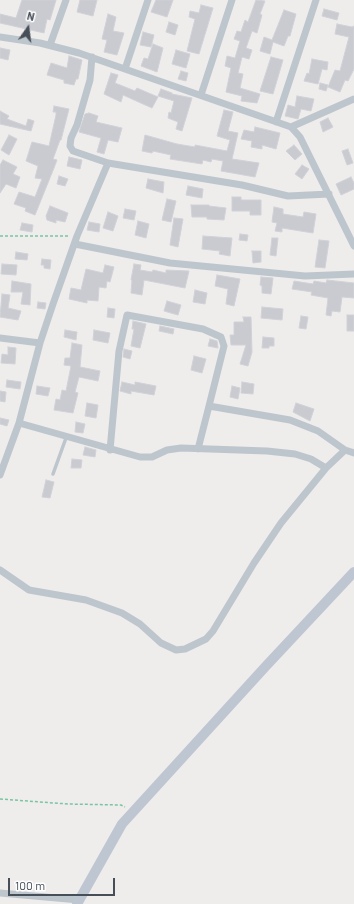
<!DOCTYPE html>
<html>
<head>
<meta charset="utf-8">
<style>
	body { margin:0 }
	#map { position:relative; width:354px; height:904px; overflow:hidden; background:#efecec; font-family:Barlow,sans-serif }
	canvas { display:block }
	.north { position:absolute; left:8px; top:8px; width:40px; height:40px; -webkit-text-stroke:3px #fff; paint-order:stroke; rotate:14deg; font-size:11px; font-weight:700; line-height:16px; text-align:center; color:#464e58 }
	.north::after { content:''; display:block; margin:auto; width:14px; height:18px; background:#464e58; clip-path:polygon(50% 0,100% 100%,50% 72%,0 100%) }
	.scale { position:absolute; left:8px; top:878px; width:107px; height:18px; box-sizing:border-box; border:2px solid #464e58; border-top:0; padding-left:5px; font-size:12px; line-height:14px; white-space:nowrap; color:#464e58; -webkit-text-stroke:3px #fff; paint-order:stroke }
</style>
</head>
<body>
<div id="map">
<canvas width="354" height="904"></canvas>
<div class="north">N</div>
<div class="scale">100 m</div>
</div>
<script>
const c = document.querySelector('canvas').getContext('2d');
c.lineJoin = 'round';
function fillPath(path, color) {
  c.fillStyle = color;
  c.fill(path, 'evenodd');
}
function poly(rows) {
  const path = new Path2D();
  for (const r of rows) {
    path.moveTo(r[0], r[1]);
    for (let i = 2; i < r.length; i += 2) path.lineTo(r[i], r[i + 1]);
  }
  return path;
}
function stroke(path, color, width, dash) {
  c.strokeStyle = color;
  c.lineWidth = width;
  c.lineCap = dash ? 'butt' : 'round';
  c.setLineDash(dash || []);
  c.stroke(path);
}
const building = poly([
	[22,0,56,0,50,20,47,19,44,33,0,23,0,14,16,18,22,0],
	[80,0,97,0,93,16,77,12,80,0],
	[156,0,173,0,167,17,151,12,156,0],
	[256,0,265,1,260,14,262,15,257,33,252,31,246,48,252,50,249,59,242,57,238,73,243,74,240,88,260,94,257,103,241,101,242,96,226,92,231,68,225,66,227,56,235,58,240,41,234,39,237,31,241,32,245,20,248,22,256,0],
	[201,5,213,8,199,54,187,51,195,19,189,17,190,11,199,13,201,5],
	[324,9,339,13,337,20,322,16,324,9],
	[284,10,296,14,290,36,288,36,284,46,273,42,270,54,260,51,264,37,272,40,284,10],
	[108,14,116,17,113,31,124,33,117,55,104,52,107,40,102,39,108,14],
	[169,22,178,25,175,35,166,32,169,22],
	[337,24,352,27,354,26,354,69,348,81,345,80,340,92,328,87,335,70,340,71,349,37,335,34,337,24],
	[143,32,154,35,151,47,140,45,143,32],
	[153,44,163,48,157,72,141,66,144,58,148,59,153,44],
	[0,48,10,50,8,60,0,58,0,48],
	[176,50,190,54,186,68,172,64,176,50],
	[69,56,82,60,78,79,76,79,74,85,64,83,64,80,47,75,51,63,67,68,69,56],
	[271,57,283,60,273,94,260,91,271,57],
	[312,59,328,62,327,70,322,69,318,84,304,81,307,73,309,74,312,59],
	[181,71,188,73,186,81,178,79,181,71],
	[111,73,118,75,115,83,135,91,137,88,158,97,152,108,123,95,121,102,104,94,111,73],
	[320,83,328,85,326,91,319,89,320,83],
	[161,89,172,93,172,94,192,98,182,131,176,129,178,122,168,118,169,112,171,113,174,101,158,96,161,89],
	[297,96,314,99,311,111,301,109,298,119,285,116,288,105,295,107,297,96],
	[54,106,69,109,61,140,60,140,53,159,57,160,54,168,35,215,25,211,26,208,14,204,19,192,35,197,42,179,35,178,38,166,26,161,32,142,49,146,56,115,56,112,53,112,54,106],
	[224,110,233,112,228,131,238,133,232,159,259,163,255,177,221,171,223,161,212,159,211,162,203,160,202,164,170,159,171,155,153,151,152,153,142,151,145,135,177,144,195,147,195,145,227,151,230,140,217,136,224,110],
	[0,111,9,116,7,119,26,126,28,119,34,121,31,131,0,124,0,111],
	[89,113,98,116,96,122,122,128,118,142,108,140,104,154,97,152,101,138,79,132,85,114,89,113],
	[328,118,333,127,323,132,320,122,328,118],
	[255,127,280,133,276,149,262,145,262,149,251,147,252,141,241,139,244,130,254,132,255,127],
	[9,135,17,139,9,155,1,150,9,135],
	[294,145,302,154,295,160,286,151,294,145],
	[348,149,353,163,347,165,342,151,348,149],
	[69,157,82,160,80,169,67,166,69,157],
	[3,160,17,167,13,174,20,177,16,188,6,184,0,193,0,165,3,160],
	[302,165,309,169,302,179,295,174,302,165],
	[59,176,68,179,65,186,57,184,59,176],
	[351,177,354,183,354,189,341,195,336,184,351,177],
	[148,179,164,182,163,193,146,188,148,179],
	[188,186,203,189,202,198,186,195,188,186],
	[232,197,241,197,241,200,261,200,261,215,250,215,250,211,232,211,232,197],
	[167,199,176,201,171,222,162,220,167,199],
	[191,205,209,205,209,206,226,208,224,220,207,219,207,217,192,217,191,205],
	[50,206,68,213,65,222,56,220,56,223,47,220,46,216,50,206],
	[274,207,283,209,283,214,303,217,304,212,316,214,313,233,282,228,282,232,275,231,277,223,272,222,274,207],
	[125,209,136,211,134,220,123,218,125,209],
	[108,212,118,216,113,231,103,228,108,212],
	[174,218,183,219,178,247,170,245,174,218],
	[138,221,149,224,146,238,135,235,138,221],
	[89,222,100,224,99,232,87,230,89,222],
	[22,223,33,225,32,232,20,230,22,223],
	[240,234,248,235,247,241,239,240,240,234],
	[203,236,232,238,230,256,219,254,220,251,202,249,203,236],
	[272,238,278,238,276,256,270,255,272,238],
	[319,240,329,241,325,268,315,267,319,240],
	[252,251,261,251,261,262,253,263,252,251],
	[16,252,28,254,27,260,15,259,16,252],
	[42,259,51,260,50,269,44,268,44,265,41,265,42,259],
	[2,264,17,265,16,275,1,274,2,264],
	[134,264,141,265,140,270,152,272,153,270,166,273,166,270,189,271,185,288,144,280,142,295,131,293,132,280,131,280,134,264],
	[105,265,114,267,110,282,107,281,106,288,99,287,98,301,87,300,87,303,69,299,71,288,81,290,86,269,103,273,105,265],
	[217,275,240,279,234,306,226,304,228,289,215,286,217,275],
	[261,277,273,278,271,294,262,293,262,286,260,285,261,277],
	[327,280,354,283,354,298,342,297,340,312,332,311,331,316,326,315,328,298,311,295,312,292,292,289,294,281,313,284,314,281,326,283,327,280],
	[12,281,31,284,30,305,21,304,23,292,11,292,12,281],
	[195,290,207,293,205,304,193,302,195,290],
	[2,294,10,295,8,308,21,311,18,320,0,317,2,294],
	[167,301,181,305,178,315,164,311,167,301],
	[38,302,46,303,45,309,37,308,38,302],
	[262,307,283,309,282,320,261,318,262,307],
	[108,308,115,309,114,318,107,317,108,308],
	[347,315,354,315,354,331,347,331,347,315],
	[301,316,308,317,306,329,299,328,301,316],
	[243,317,251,317,252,352,248,366,240,364,246,345,231,345,230,335,234,335,234,322,244,322,243,317],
	[133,321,146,324,140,348,131,346,134,329,132,329,133,321],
	[160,326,174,329,173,334,159,331,160,326],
	[65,330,77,332,76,340,64,337,65,330],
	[94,330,110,333,108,343,93,340,94,330],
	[263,337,274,338,274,346,269,346,269,348,262,348,263,337],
	[210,339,217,341,218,348,208,346,210,339],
	[72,343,82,345,80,367,100,371,98,381,79,377,75,392,78,393,73,413,54,410,56,399,60,400,62,390,66,391,71,366,64,365,65,358,70,358,72,343],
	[8,347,16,348,15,364,1,363,2,354,8,355,8,347],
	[124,349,132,351,130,359,123,357,124,349],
	[194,356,206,359,202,373,191,370,194,356],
	[7,380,21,382,20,389,6,387,7,380],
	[122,382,135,385,135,382,156,386,154,395,131,391,131,394,120,391,122,382],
	[242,382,254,384,253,394,241,393,242,382],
	[37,386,50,388,48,396,36,394,37,386],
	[232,386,240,388,238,399,230,397,232,386],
	[0,391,6,392,5,402,0,401,0,391],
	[87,403,98,405,96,418,85,416,87,403],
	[296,403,314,409,310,421,293,412,296,403],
	[0,418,9,420,7,426,0,424,0,418],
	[76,422,85,424,83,433,75,432,76,422],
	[85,447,96,450,95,457,83,455,85,447],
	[72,459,82,460,81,468,71,468,72,459],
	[46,480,54,482,50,498,42,497,46,480]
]);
const path = poly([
	[0,236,70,236],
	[0,799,68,804,121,805,125,807]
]);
const lane = poly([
	[53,474,66,438]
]);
const street = poly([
	[0,37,40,43,79,53,291,127,300,137,354,246],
	[50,45,66,0],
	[92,57,90,80,77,125,71,138,70,146,73,151,108,163,242,185,288,196,329,194],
	[125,69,148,0],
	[201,95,232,0],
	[276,122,316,0],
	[291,127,354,99],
	[75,244,170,263,305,276,354,274],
	[0,338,40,343],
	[19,423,140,457,152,457,167,450,181,448,267,451,295,454,311,459,326,468],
	[198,449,209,406,290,420,318,431,345,450],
	[110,450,119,351,127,315,203,329,221,337,224,346,209,406],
	[0,475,19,423,40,343,53,304,77,236,108,163],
	[0,570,29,590,86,600,122,613,140,624,161,643,176,650,185,649,206,639,213,631,254,563,281,523,326,468,345,450,354,453],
	[0,893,79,900]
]);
const secondary = poly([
	[77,904,122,824,266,666,354,572]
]);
fillPath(building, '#cacbd1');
stroke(building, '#d0d2d7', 1);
stroke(path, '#78c5a3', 1.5, [3, 2]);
stroke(lane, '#bec6cd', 3.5);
stroke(street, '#bec6cd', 7);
stroke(secondary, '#bec6d2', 10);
</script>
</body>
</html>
